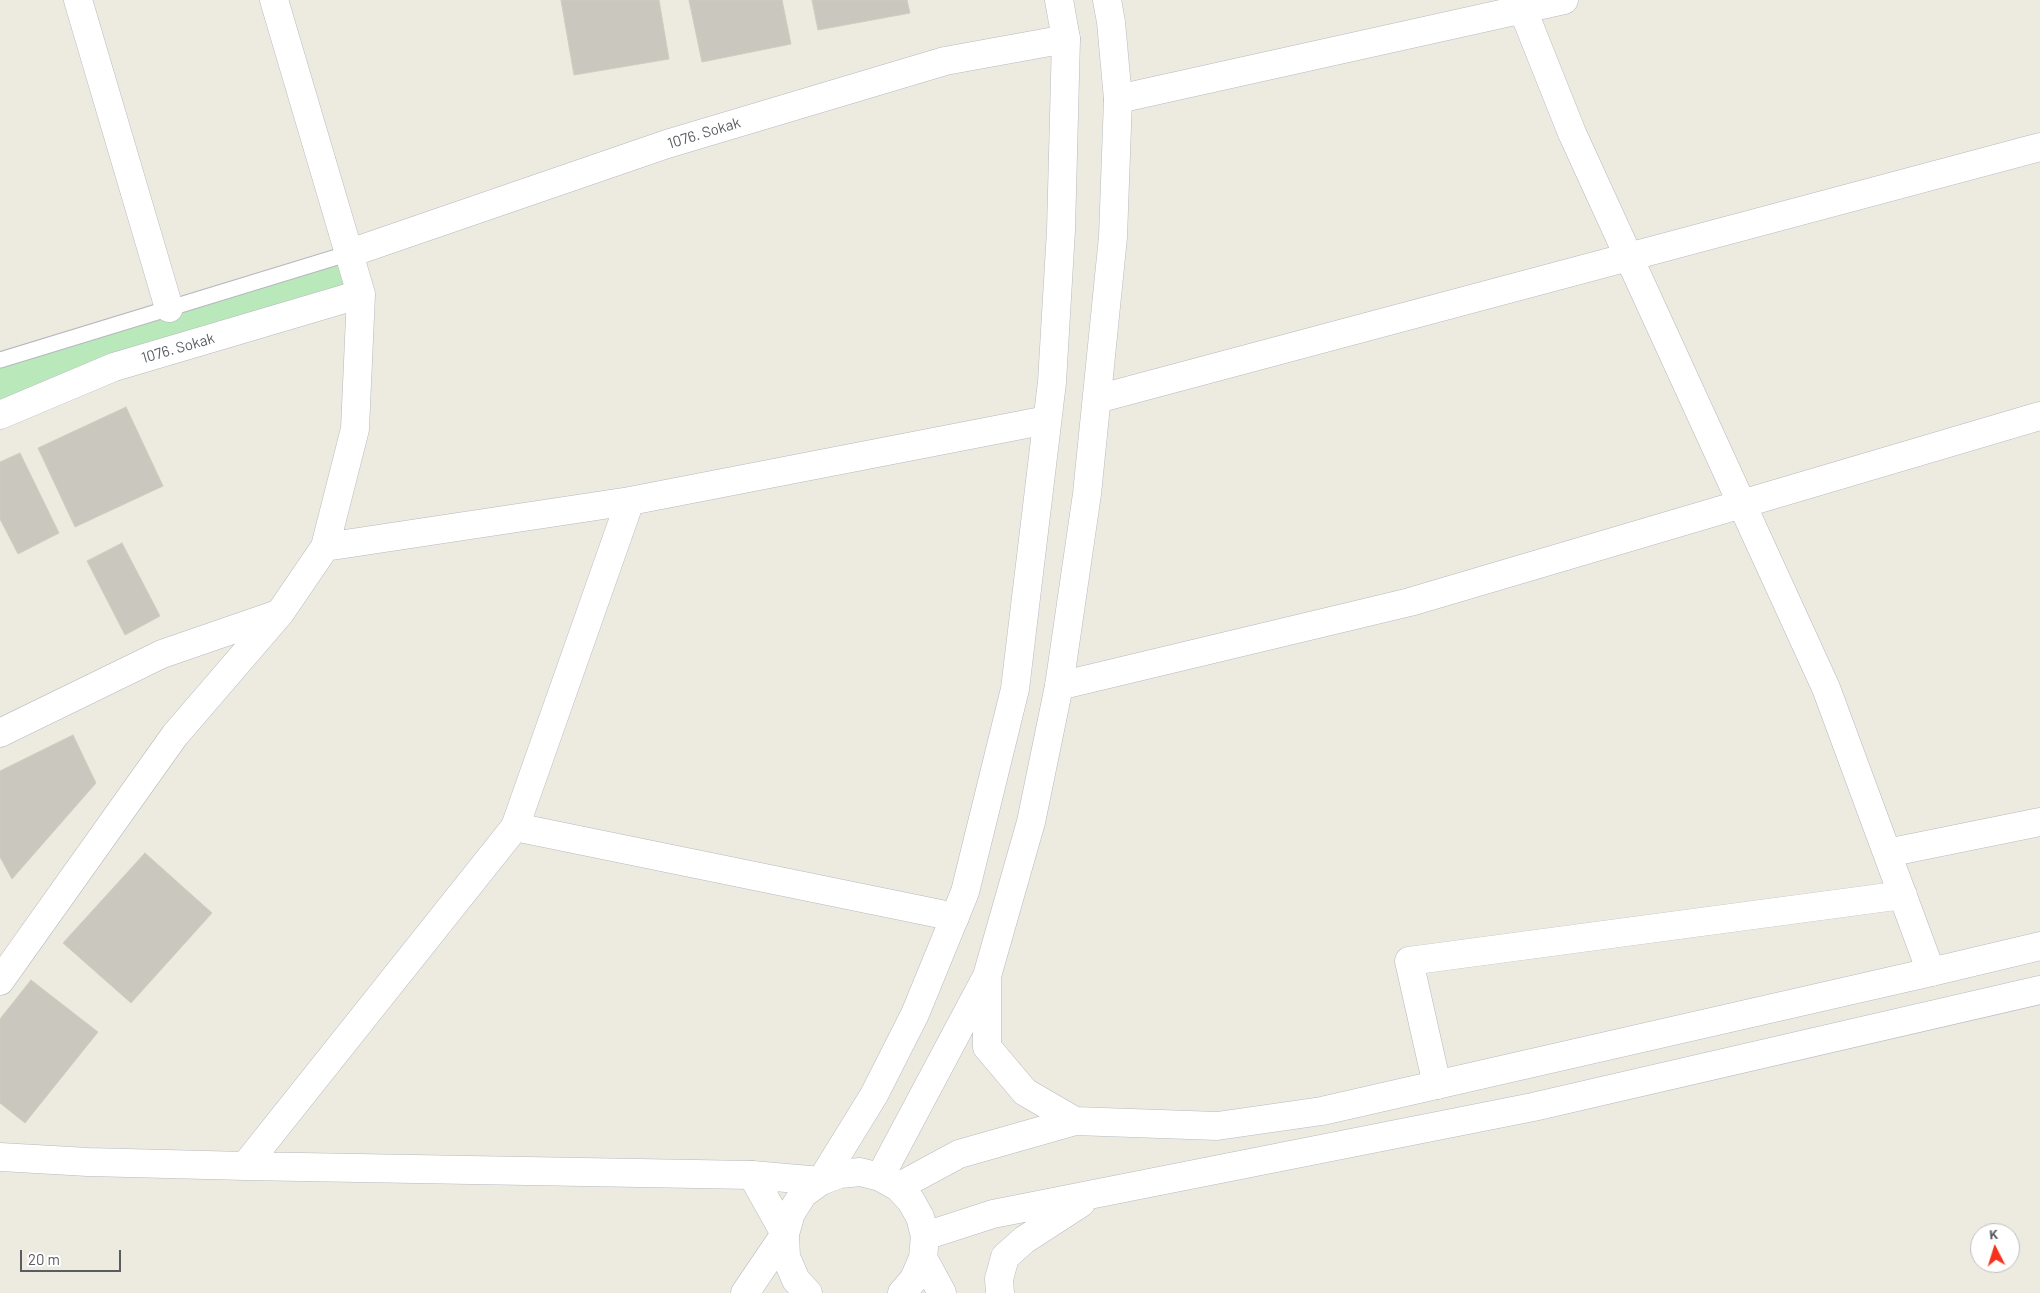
<!DOCTYPE html>
<html>
<head>
<meta charset="utf-8">
<style>
	body { margin:0 }
	#map { position:relative; width:2040px; height:1293px; overflow:hidden; background:#edebe0; font-family:Barlow,sans-serif }
	canvas { display:block }
	.north { position:absolute; left:1970px; top:1223px; width:50px; height:50px; box-sizing:border-box; background:#fff; border:1px solid #bdbec0; border-radius:50%; rotate:355deg; font-size:14px; font-weight:700; line-height:20px; text-align:center; color:#595d62 }
	.north::after { content:''; display:block; margin:auto; width:18px; height:22px; background:#f7321c; clip-path:polygon(50% 0,100% 100%,50% 72%,0 100%) }
	.scale { position:absolute; left:20px; top:1250px; width:101px; height:22px; box-sizing:border-box; border:2px solid #595d62; border-top:0; padding-left:6px; font-size:15px; line-height:18px; white-space:nowrap; color:#595d62; -webkit-text-stroke:4px #fff; paint-order:stroke }
</style>
</head>
<body>
<div id="map">
<canvas width="2040" height="1293"></canvas>
<div class="north">K</div>
<div class="scale">20 m</div>
</div>
<script>
const c = document.querySelector('canvas').getContext('2d');
c.lineJoin = 'round';
function fillPath(path, color) {
  c.fillStyle = color;
  c.fill(path, 'evenodd');
}
function poly(rows) {
  const path = new Path2D();
  for (const r of rows) {
    path.moveTo(r[0], r[1]);
    for (let i = 2; i < r.length; i += 2) path.lineTo(r[i], r[i + 1]);
  }
  return path;
}
function stroke(path, color, width, dash) {
  c.strokeStyle = color;
  c.lineWidth = width;
  c.lineCap = dash ? 'butt' : 'round';
  c.setLineDash(dash || []);
  c.stroke(path);
}
function write(font, color, halo, rows, align = 'center') {
  c.font = font + ' Barlow,sans-serif';
  c.lineWidth = 4;
  c.setLineDash([]);
  c.textBaseline = 'middle';
  c.strokeStyle = halo;
  c.fillStyle = color;
  for (const [text, x, y, turn = 0] of rows) {
    c.save();
    c.translate(x, y);
    c.rotate((+turn || 0) * Math.PI / 180);
    c.textAlign = isNaN(turn) ? turn : align;
    if (halo) c.strokeText(text, 0, 0);
    c.fillText(text, 0, 0);
    c.restore();
  }
}
const green = poly([
	[350,253,361,294,0,415,0,360]
]);
const building = poly([
	[561,0,659,0,669,59,574,75,561,0],
	[689,0,782,0,791,44,702,62,689,0],
	[812,0,907,0,910,13,818,30,812,0],
	[126,407,163,486,75,527,38,448,126,407],
	[20,453,59,533,18,554,0,519,0,462,20,453],
	[122,543,160,616,125,635,87,561,122,543],
	[73,735,96,783,12,879,0,857,0,771,73,735],
	[145,853,212,913,131,1003,63,943,145,853],
	[31,980,98,1032,25,1123,0,1103,0,1019,31,980]
]);
const service = poly([
	[0,360,350,253]
]);
const minor = poly([
	[78,0,169,308],
	[1519,0,1572,133,1826,688,1931,972],
	[1118,99,1564,0],
	[350,253,667,144,945,61,1066,39],
	[1097,399,2040,147],
	[0,415,114,367,361,294],
	[325,547,630,501,1047,420],
	[1059,686,1410,602,2040,416],
	[0,733,162,654,278,614],
	[515,827,955,917],
	[1887,853,2040,822],
	[0,981,175,735,280,613,325,547,355,429,361,294,274,0],
	[1437,1085,1409,961,1903,895],
	[0,1157,88,1162,245,1166,752,1175],
	[245,1166,515,827,630,501]
]);
const secondary = poly([
	[987,980,987,1047,1025,1092,1075,1121],
	[880,1177,987,976,1031,822,1059,686,1087,494,1113,237,1118,99,1111,22,1107,0],
	[898,1187,959,1154,1075,1121,1217,1126,1322,1111,1931,972,2040,946],
	[925,1236,993,1214,1533,1107,2040,990],
	[923,1258,942,1293],
	[745,1293,785,1234,752,1175,821,1181,874,1095,915,1014,965,892,1015,689,1052,382,1061,230,1066,39,1059,0],
	[808,1293,796,1280,786,1257,785,1234,791,1213,803,1194,821,1181,840,1174,860,1172,880,1177,898,1187,911,1201,920,1217,925,1236,923,1258,914,1279,902,1293],
	[1000,1293,999,1279,1005,1257,1024,1240,1081,1203]
]);
const streetNames = [
	["1076. Sokak",704,133,-17],
	["1076. Sokak",178,348,-16]
];
fillPath(green, '#b9e8ba');
fillPath(building, '#cac7bf');
stroke(building, '#d2ccbe', 1);
stroke(service, '#b6b8be', 17);
stroke(minor, '#b6b8be', 29);
stroke(secondary, '#b6bac0', 29);
stroke(service, '#fff', 15);
stroke(minor, '#fff', 28);
stroke(secondary, '#fff', 28);
write('15px', '#595d62', '#fff', streetNames);
</script>
</body>
</html>
